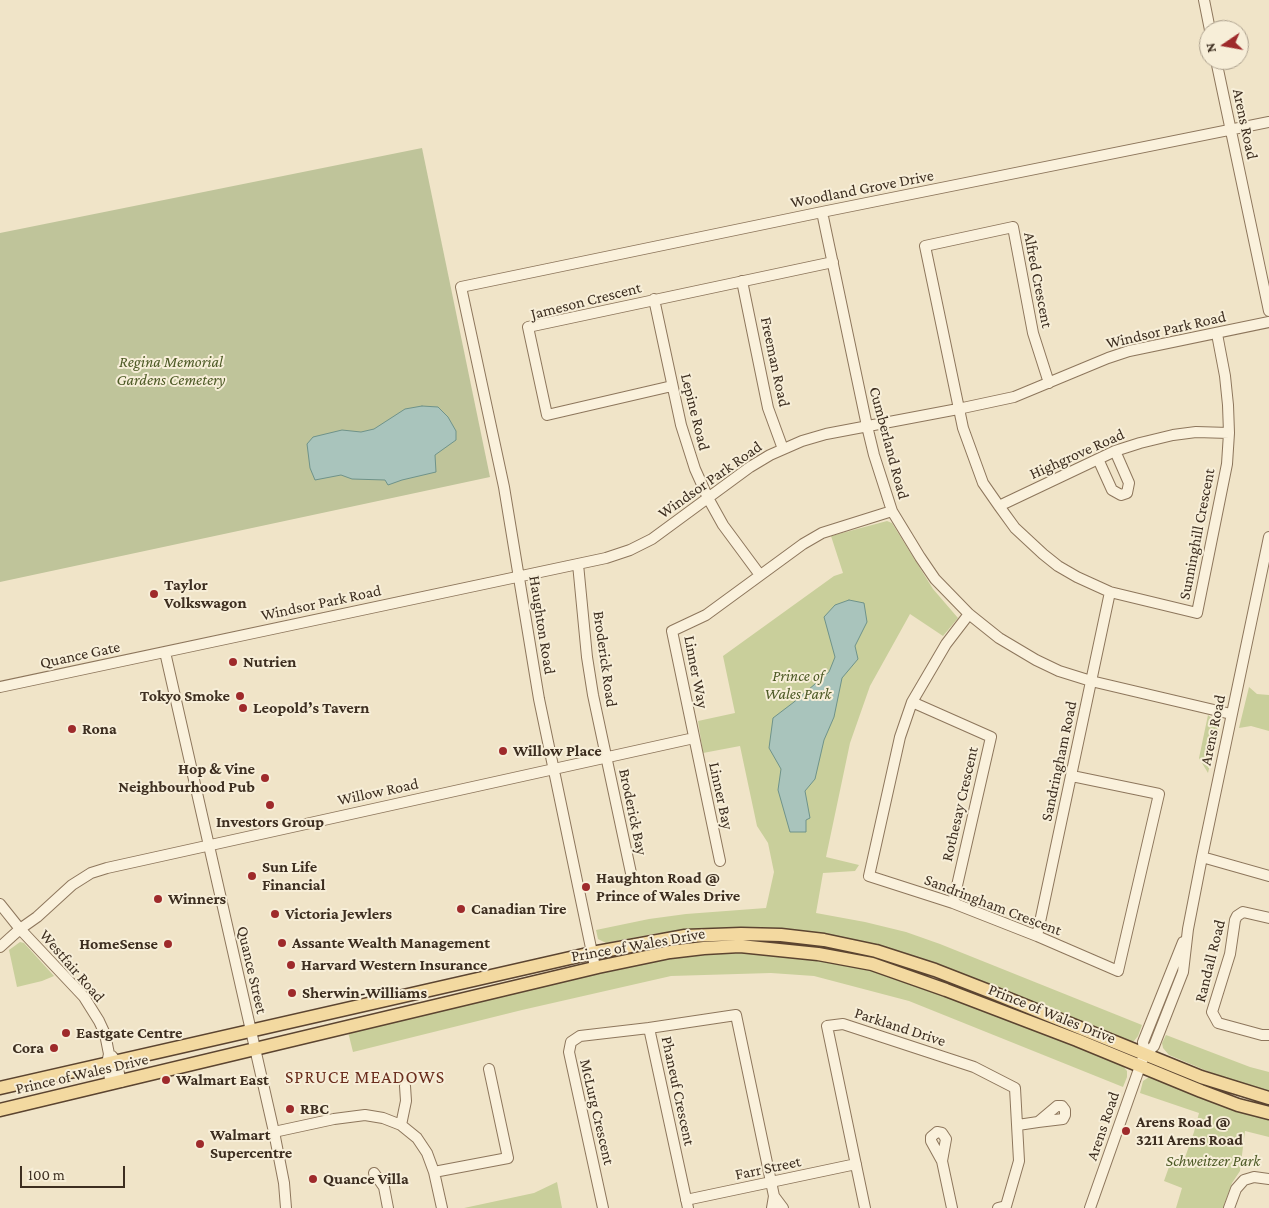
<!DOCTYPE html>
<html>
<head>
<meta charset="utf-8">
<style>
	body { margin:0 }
	#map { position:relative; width:1269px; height:1208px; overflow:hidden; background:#f0e4c8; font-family:"Crimson Pro",serif }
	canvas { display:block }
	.north { position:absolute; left:1199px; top:20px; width:50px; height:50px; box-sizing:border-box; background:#f7eed8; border:1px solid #ada18e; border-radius:50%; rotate:258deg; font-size:14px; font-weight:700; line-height:20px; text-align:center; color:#3d2e20 }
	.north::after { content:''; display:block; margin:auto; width:18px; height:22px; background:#9e2a2b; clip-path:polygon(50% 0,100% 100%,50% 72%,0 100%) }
	.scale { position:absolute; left:20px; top:1166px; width:105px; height:22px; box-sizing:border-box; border:2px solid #3d2e20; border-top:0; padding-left:6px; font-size:15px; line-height:18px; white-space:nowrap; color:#3d2e20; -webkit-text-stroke:4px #f7eed8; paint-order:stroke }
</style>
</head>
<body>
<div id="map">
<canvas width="1269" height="1208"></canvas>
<div class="north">N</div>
<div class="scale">100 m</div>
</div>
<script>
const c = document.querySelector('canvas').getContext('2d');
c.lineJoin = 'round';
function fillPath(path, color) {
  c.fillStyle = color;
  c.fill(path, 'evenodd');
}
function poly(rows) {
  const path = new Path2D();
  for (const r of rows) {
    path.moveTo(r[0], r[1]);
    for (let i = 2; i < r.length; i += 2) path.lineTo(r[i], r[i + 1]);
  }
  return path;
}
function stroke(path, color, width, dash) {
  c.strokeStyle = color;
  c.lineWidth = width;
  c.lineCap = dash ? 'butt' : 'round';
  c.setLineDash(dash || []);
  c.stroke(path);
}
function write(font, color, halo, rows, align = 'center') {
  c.font = font + ' "Crimson Pro",serif';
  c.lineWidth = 4;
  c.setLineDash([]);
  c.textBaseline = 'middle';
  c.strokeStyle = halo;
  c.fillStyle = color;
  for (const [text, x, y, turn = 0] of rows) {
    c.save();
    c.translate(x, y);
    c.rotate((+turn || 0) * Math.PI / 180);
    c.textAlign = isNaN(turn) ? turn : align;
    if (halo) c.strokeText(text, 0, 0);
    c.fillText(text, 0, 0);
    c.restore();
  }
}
const green = poly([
	[887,521,892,523,933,589,958,618,943,636,910,614,870,686,850,743,826,857,859,865,855,871,823,873,816,913,865,922,906,932,940,944,1142,1025,1138,1036,1134,1041,1128,1041,1090,1027,894,952,689,932,658,933,606,943,598,939,596,930,649,919,686,914,766,908,774,872,768,843,757,826,740,746,703,753,698,721,735,713,723,656,834,576,843,573,831,536],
	[1249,687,1257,694,1269,695,1269,731,1251,726,1239,728],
	[1208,715,1215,721,1218,730,1208,773,1199,758],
	[20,942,24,943,54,976,42,981,17,987,9,950],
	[743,953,802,957,873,970,941,993,1123,1066,1127,1071,1127,1077,1123,1087,909,1001,814,976,771,973,671,976,522,1010,353,1052,348,1032,603,971,675,958,717,954],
	[1166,1035,1250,1067,1269,1072,1269,1093,1238,1084,1169,1055,1163,1048,1162,1043],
	[1149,1077,1153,1077,1269,1118,1269,1137,1245,1131,1240,1171,1232,1183,1223,1208,1176,1208,1182,1188,1164,1181,1170,1164,1182,1166,1194,1132,1199,1113,1140,1093,1143,1081],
	[557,1182,562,1208,464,1208,534,1193]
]);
const cemetery = poly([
	[422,148,490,477,0,582,0,233]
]);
const water = poly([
	[422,406,438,407,448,417,456,431,456,440,435,455,436,472,402,480,388,485,385,480,352,479,341,475,315,480,310,468,307,444,313,437,342,430,361,432,374,429,405,409,422,406],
	[849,600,864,603,867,622,855,646,858,659,842,678,834,717,824,740,815,779,805,791,810,818,806,820,806,832,790,832,778,790,781,769,769,748,773,718,794,702,829,672,835,657,824,617,835,605,849,600]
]);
const minor = poly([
	[1204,0,1210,30],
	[1216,60,1269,311],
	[822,212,867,426,874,455,892,511,920,557,935,579,969,614,999,638,1036,660,1059,671,1091,681,1231,714],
	[742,281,768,408,783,449],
	[654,299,681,425,695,469,708,498,723,525,760,575],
	[1049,383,1033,333,1013,227,925,246,963,428,983,483,999,506,1015,528,1043,554,1058,566,1077,577,1110,592,1197,613,1227,464,1229,433,1228,405,1225,376,1217,334],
	[672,386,547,415,528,327,833,262],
	[1098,459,1112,490,1121,495,1127,493,1129,483,1115,451],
	[999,506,1115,451,1140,443,1173,435,1196,432,1229,433],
	[578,564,587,657,593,695,631,873],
	[969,614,946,644,912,702,900,737,869,876,953,903,1037,936,1118,971,1159,794,1072,776],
	[165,652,274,1132,284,1183,286,1208],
	[0,687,606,558,630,550,652,539,750,467,770,455,802,441,826,434,958,409,1014,397,1108,358,1129,351,1269,322],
	[912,702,991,737,953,903],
	[1202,857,1269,876],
	[720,861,672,631,706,615,803,544,822,533,892,511],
	[0,904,20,929,84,997,99,1021,105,1034,109,1054,107,1063,111,1084],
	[1269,918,1243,912,1237,916,1235,920,1230,954,1212,1012,1218,1023,1262,1035,1269,1035],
	[1037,936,1110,592],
	[0,947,20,929,37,917,72,885,91,873,107,868,694,738],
	[595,967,539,699,504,487,461,287,822,212,1269,122],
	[1144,1055,1154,1046,1183,972,1188,929,1202,857,1269,537],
	[112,1056,116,1061,121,1082],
	[1057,1106,1062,1106,1065,1110,1065,1115,1063,1119,1038,1122,1057,1106],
	[401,1125,406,1101,405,1086],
	[1018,1125,1038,1122],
	[274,1132,334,1119,365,1115,383,1118,401,1125,417,1138,427,1153,434,1172,442,1208],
	[937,1132,942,1133,946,1139,942,1161,931,1141,931,1137,937,1132],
	[942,1161,952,1208],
	[434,1172,508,1158,489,1069],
	[374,1173,384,1187,388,1208],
	[686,1200,856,1164],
	[603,1208,569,1052,571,1042,580,1036,649,1028],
	[688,1208,649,1028,736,1015,774,1196],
	[772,1208,774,1196,783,1208],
	[865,1208,827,1026,843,1024,974,1067,1015,1088,1019,1161,1006,1206,998,1208],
	[1090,1208,1144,1055,1143,1042,1183,942],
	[1229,1208,1236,1189,1244,1180,1254,1177,1269,1179]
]);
const major = poly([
	[0,1088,592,953,685,936,741,934,781,935,824,940,876,951,935,970,994,993,1201,1077,1269,1098],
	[0,1110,598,967,670,952,704,948,740,946,818,954,872,964,946,990,1077,1040,1201,1091,1238,1105,1269,1113]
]);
const markers = [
	[154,594,5,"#9e2a2b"],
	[233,662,5,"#9e2a2b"],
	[240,696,5,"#9e2a2b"],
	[243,708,5,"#9e2a2b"],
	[72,729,5,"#9e2a2b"],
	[503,751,5,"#9e2a2b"],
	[265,778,5,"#9e2a2b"],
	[270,805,5,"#9e2a2b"],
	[252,876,5,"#9e2a2b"],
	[586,887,5,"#9e2a2b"],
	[158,899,5,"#9e2a2b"],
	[461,909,5,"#9e2a2b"],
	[275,914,5,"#9e2a2b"],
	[282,943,5,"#9e2a2b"],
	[168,944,5,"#9e2a2b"],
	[291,965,5,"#9e2a2b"],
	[292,993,5,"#9e2a2b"],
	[66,1033,5,"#9e2a2b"],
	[54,1048,5,"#9e2a2b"],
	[166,1080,5,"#9e2a2b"],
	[290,1109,5,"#9e2a2b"],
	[1126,1131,5,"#9e2a2b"],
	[200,1144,5,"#9e2a2b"],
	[313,1179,5,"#9e2a2b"]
];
const streetNames = [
	["Arens Road",1245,124,78],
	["Woodland Grove Drive",862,189,-11],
	["Alfred Crescent",1038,280,79],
	["Jameson Crescent",586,301,-14],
	["Windsor Park Road",1166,330,-13],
	["Freeman Road",775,362,78],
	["Lepine Road",695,412,76],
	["Cumberland Road",889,443,75],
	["Highgrove Road",1077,454,-24],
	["Windsor Park Road",710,480,-35],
	["Sunninghill Crescent",1197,534,-79],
	["Windsor Park Road",321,603,-12],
	["Haughton Road",542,625,81],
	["Quance Gate",80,655,-12],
	["Broderick Road",605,659,82],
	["Linner Way",696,672,79],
	["Arens Road",1213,730,-78],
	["Sandringham Road",1059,761,-78],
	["Willow Road",378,792,-12],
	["Linner Bay",721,796,78],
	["Rothesay Crescent",960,804,-77],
	["Broderick Bay",633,812,78],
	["Sandringham Crescent",993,905,21],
	["Prince of Wales Drive",638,945,-10],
	["Randall Road",1210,961,-76],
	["Westfair Road",72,966,49],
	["Quance Street",252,970,77],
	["Prince of Wales Drive",1052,1014,22],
	["Parkland Drive",900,1027,18],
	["Prince of Wales Drive",82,1074,-13],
	["Phaneuf Crescent",678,1091,78],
	["McLurg Crescent",597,1112,77],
	["Arens Road",1103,1126,-71],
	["Farr Street",768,1168,-12]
];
const parkNames = [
	["Regina Memorial",171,362],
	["Gardens Cemetery",171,380],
	["Prince of",798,676],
	["Wales Park",798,694],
	["Schweitzer Park",1213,1161]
];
const poiNames = [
	["Taylor",164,585],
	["Volkswagon",164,603],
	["Nutrien",243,662],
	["Tokyo Smoke",230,696,"right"],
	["Leopold’s Tavern",253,708],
	["Rona",82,729],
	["Willow Place",513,751],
	["Hop & Vine",255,769,"right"],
	["Neighbourhood Pub",255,787,"right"],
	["Investors Group",270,822,"center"],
	["Sun Life",262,867],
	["Financial",262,885],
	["Haughton Road @",596,878],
	["Prince of Wales Drive",596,896],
	["Winners",168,899],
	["Canadian Tire",471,909],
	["Victoria Jewlers",285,914],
	["Assante Wealth Management",292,943],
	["HomeSense",158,944,"right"],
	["Harvard Western Insurance",301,965],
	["Sherwin-Williams",302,993],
	["Eastgate Centre",76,1033],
	["Cora",44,1048,"right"],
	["Walmart East",176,1080],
	["RBC",300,1109],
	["Arens Road @",1136,1122],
	["3211 Arens Road",1136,1140],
	["Walmart",210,1135],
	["Supercentre",210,1153],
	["Quance Villa",323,1179]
];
const neighbourhoodNames = [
	["SPRUCE MEADOWS",365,1077]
];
fillPath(green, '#c9cf9b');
fillPath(cemetery, '#bfc49a');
fillPath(water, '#a9c4bc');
stroke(water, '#6f938a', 1);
stroke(minor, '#8d765c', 12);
stroke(major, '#5b4430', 15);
stroke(minor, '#faf1dc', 10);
stroke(major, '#f3d9a0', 12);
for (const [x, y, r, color] of markers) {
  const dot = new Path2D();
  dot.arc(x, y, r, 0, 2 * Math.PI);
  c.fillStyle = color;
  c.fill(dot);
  stroke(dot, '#f7eed8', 2);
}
write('16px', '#3d2e20', '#f7eed8', streetNames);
write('italic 16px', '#4d5a26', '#f7eed8', parkNames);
write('bold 16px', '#3d2e20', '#f7eed8', poiNames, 'left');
c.letterSpacing = '1px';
write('18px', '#6b2e1e', '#f7eed8', neighbourhoodNames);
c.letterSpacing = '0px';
</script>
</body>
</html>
